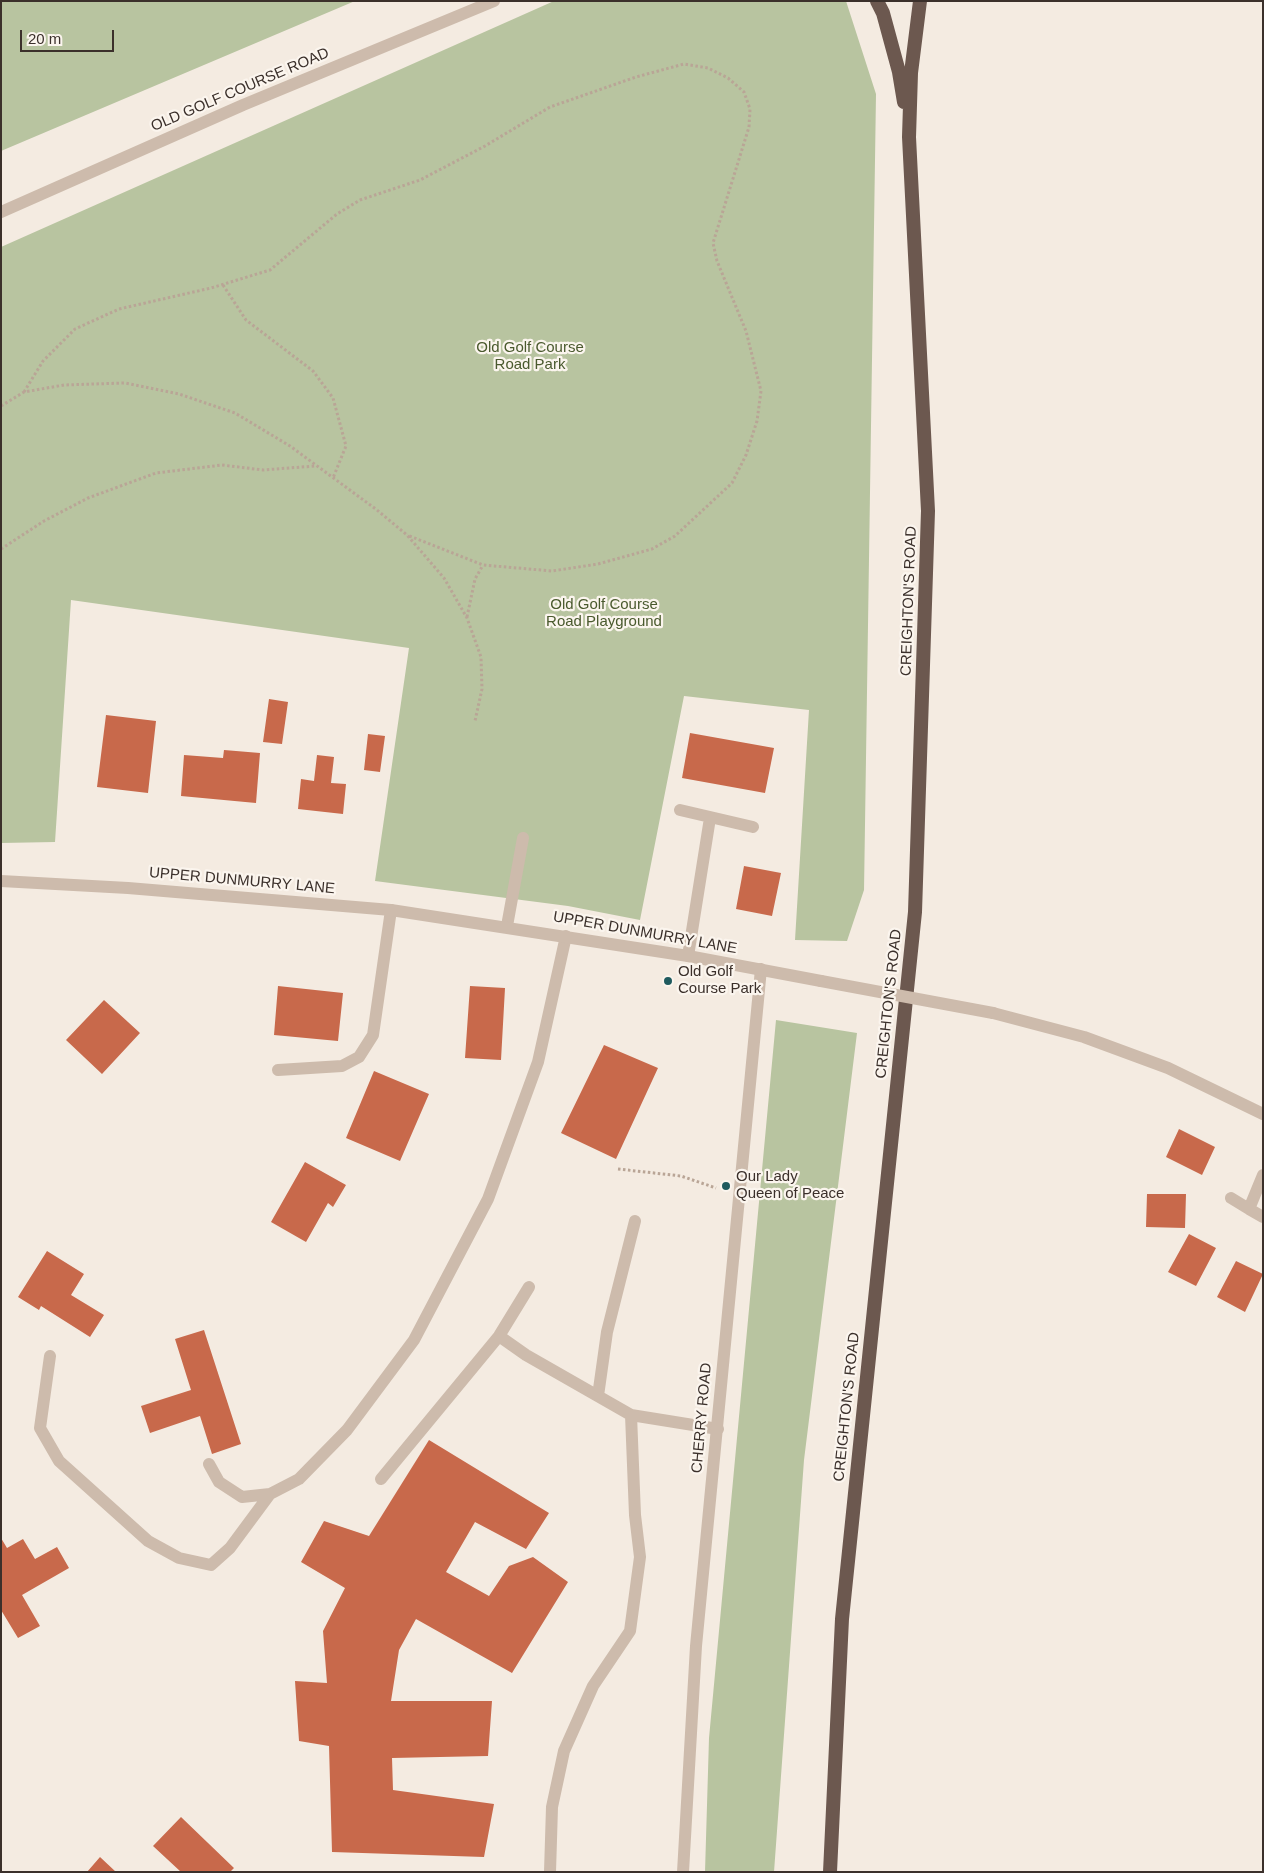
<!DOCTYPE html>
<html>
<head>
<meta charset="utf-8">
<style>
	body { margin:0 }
	#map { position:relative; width:1264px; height:1873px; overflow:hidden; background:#f4ebe1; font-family:Arial,sans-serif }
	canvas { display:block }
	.frame { position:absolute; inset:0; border:2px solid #3b302b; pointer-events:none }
	.scale { position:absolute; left:20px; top:30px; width:94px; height:22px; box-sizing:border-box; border:2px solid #3b302b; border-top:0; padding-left:6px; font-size:15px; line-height:18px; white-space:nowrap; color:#3b302b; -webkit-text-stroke:4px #fbf5ee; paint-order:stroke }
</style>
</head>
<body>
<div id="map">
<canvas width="1264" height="1873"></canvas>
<div class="frame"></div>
<div class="scale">20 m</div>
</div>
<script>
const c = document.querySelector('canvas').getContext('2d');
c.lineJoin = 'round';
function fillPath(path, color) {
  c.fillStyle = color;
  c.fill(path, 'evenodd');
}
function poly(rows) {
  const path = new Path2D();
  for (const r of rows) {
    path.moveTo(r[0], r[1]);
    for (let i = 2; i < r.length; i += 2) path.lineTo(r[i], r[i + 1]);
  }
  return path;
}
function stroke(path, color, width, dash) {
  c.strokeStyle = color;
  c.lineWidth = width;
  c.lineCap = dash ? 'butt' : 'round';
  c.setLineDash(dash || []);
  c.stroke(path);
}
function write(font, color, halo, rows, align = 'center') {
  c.font = font + ' Arial,sans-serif';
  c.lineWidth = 4.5;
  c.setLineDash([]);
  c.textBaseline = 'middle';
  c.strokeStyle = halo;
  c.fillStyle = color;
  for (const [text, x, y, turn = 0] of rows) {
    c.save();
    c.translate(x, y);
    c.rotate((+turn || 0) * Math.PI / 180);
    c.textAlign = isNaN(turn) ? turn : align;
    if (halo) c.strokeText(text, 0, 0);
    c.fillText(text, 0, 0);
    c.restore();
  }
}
const green = poly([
	[1,1,355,1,1,151],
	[554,1,846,1,876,94,864,890,847,941,795,940,809,710,684,696,640,920,568,906,375,881,409,648,71,600,55,842,1,843,1,247],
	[776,1020,857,1033,804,1460,774,1872,705,1872,709,1738]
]);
const building = poly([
	[269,699,288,702,282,744,263,742],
	[106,715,156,721,148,793,97,787],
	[690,733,774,748,765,793,682,778],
	[368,734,385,736,380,772,364,770],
	[224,750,260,753,256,803,181,796,184,755,223,758],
	[317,755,334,757,331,783,346,784,343,814,298,809,301,779,314,781],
	[744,866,781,873,772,916,736,909],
	[278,986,343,993,338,1041,274,1035],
	[470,986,505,988,501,1060,465,1058],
	[104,1000,140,1033,102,1074,66,1040],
	[604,1045,658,1068,616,1159,561,1133],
	[374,1071,429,1094,400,1161,346,1138],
	[1179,1129,1215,1147,1202,1175,1166,1157],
	[305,1162,346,1185,333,1207,328,1203,306,1242,271,1222],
	[1147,1194,1186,1194,1185,1228,1146,1227],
	[1189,1234,1216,1248,1196,1286,1168,1272],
	[47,1251,84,1274,71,1295,104,1315,90,1337,41,1306,39,1310,18,1297],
	[1236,1261,1263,1274,1245,1312,1217,1297],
	[204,1330,241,1444,212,1454,200,1416,150,1433,141,1406,191,1390,175,1339],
	[429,1440,549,1513,526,1549,475,1522,446,1572,489,1596,509,1566,533,1557,568,1582,512,1673,416,1619,399,1650,391,1701,492,1701,488,1756,392,1758,393,1790,494,1804,484,1857,332,1852,329,1746,299,1741,295,1681,327,1683,323,1631,345,1588,301,1562,324,1521,369,1536],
	[1,1538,7,1548,23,1539,35,1559,57,1547,69,1568,22,1595,40,1626,18,1638,1,1610],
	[181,1817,234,1868,230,1872,181,1872,153,1846],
	[100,1857,116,1872,87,1872]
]);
const path = poly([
	[223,285,246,320,313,371,333,398,346,446,333,478],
	[24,392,43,361,75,329,119,309,211,288,270,270,337,214,360,200,420,180,485,146,550,107,636,77,684,64,708,68,728,78,744,92,750,109,749,127,713,243,717,261,746,331,761,391,757,421,746,455,732,483,675,536,652,549,598,564,552,571,483,565,407,535],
	[1,406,24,392,64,385,125,383,179,394,235,413,290,446,377,510,407,535,444,578,467,618,481,657,482,689,475,721],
	[1,549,44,521,88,498,156,473,222,465,263,470,315,466],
	[467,617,475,579,483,565],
	[618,1169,681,1176,716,1188]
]);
const service = poly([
	[507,926,523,838],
	[499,1336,526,1355,631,1415,718,1429],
	[50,1356,40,1428,59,1461,148,1541,179,1558,211,1565,230,1548,270,1494],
	[598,1396,607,1332,635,1221],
	[209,1464,219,1482,242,1497,270,1494,299,1479,347,1430,414,1340,488,1199,538,1062,566,936],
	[381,1479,499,1336,529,1287],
	[550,1872,552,1807,564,1751,593,1686,630,1631,640,1557,635,1515,631,1415]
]);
const minor = poly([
	[680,810,753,827],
	[688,956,710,818],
	[278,1070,342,1066,359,1057,373,1035,391,910],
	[1263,1175,1249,1209,1263,1217],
	[1231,1198,1249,1209],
	[683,1872,696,1646,761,969]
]);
const tertiary = poly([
	[1,212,243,105,494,1],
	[1,881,128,888,391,910,688,956,821,981],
	[993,1013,1084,1037,1168,1068,1263,1114]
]);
const trunk = poly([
	[877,1,883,13,899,72,904,102],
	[830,1872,842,1619,915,912,928,511,909,137,911,73,920,1]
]);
const tertiaryBridge = poly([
	[821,981,993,1013]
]);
const markers = [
	[668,981,5,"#1f5a5e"],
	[726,1186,5,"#1f5a5e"]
];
const streetNames = [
	["OLD GOLF COURSE ROAD",240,90,-23],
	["CREIGHTON'S ROAD",909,601,-88],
	["UPPER DUNMURRY LANE",242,881,5],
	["UPPER DUNMURRY LANE",645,933,10],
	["CREIGHTON'S ROAD",889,1004,-84],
	["CREIGHTON'S ROAD",847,1407,-84],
	["CHERRY ROAD",702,1418,-85]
];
const parkNames = [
	["Old Golf Course",530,348],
	["Road Park",530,365],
	["Old Golf Course",604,605],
	["Road Playground",604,622]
];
const poiNames = [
	["Old Golf",678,972],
	["Course Park",678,989],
	["Our Lady",736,1177],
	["Queen of Peace",736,1194]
];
fillPath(green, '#b8c4a0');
fillPath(building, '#c8694b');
stroke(path, '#b9a596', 3, [2.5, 2.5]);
stroke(service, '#cdbbac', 12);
stroke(minor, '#cdbbac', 12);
stroke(tertiary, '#cdbbac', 12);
stroke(trunk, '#6c584f', 14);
stroke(tertiaryBridge, '#cdbbac', 12);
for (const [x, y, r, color] of markers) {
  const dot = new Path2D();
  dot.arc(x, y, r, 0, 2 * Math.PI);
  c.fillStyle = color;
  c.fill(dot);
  stroke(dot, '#fbf5ee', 2);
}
write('15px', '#3b302b', '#fbf5ee', streetNames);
write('15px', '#4a5a2e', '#fbf5ee', parkNames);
write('15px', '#3b302b', '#fbf5ee', poiNames, 'left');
</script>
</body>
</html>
